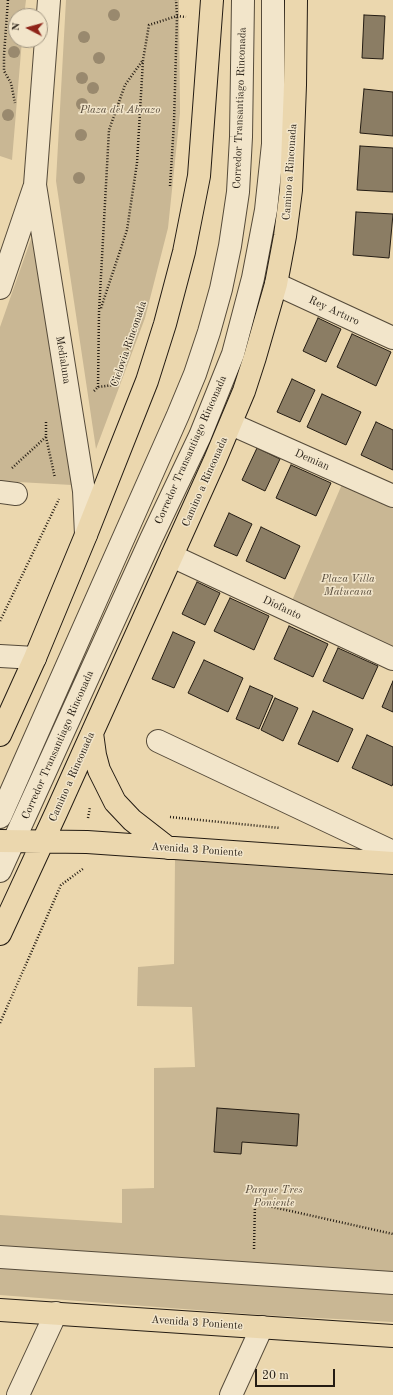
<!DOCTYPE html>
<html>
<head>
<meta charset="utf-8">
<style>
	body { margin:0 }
	#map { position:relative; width:393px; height:1395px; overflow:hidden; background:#ebd7ae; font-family:"Old Standard TT",serif }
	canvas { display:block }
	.north { position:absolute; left:8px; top:8px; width:40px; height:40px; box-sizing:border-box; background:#f2e5ca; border:1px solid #a09581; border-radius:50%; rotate:276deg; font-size:11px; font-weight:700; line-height:16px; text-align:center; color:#241c13 }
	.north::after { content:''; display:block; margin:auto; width:14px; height:18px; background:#8f2418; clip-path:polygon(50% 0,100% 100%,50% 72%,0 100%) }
	.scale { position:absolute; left:255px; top:1369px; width:80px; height:18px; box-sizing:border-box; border:2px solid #241c13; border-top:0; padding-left:5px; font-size:12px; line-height:14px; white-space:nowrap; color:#241c13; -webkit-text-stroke:3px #f2e5ca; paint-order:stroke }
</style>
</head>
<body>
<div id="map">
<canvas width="393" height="1395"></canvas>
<div class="north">N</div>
<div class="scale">20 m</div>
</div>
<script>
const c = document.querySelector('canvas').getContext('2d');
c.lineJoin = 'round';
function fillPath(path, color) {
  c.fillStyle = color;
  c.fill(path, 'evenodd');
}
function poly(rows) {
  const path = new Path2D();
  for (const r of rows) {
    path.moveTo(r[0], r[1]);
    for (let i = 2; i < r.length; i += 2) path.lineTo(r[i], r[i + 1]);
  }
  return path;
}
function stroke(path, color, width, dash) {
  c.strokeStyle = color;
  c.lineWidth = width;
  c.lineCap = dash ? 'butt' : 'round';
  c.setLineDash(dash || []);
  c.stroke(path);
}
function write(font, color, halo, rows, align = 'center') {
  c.font = font + ' "Old Standard TT",serif';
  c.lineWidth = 3;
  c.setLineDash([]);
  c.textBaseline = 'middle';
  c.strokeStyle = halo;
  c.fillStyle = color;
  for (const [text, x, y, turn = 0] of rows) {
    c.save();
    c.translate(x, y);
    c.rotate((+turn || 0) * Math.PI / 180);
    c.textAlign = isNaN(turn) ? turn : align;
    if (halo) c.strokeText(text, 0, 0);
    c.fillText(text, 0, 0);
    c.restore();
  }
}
const green = poly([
	[0,0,26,0,24,16,16,16,16,40,22,40,12,160,0,156],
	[66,0,179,0,179,4,180,113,168,228,145,318,96,449,56,181],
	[38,219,72,485,0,481,0,327],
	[346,475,393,496,393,659,288,610],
	[175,860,393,875,393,1322,262,1315,0,1295,0,1215,122,1223,122,1189,154,1188,154,1068,195,1067,192,1007,137,1006,138,967,174,964]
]);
const building = poly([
	[364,15,385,16,383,59,362,58,364,15],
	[364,89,393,92,393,136,360,133,364,89],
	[360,146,393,148,393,192,357,190,360,146],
	[356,212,393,214,389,258,353,255,356,212],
	[318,318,341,329,326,362,303,351,318,318],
	[352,334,391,352,376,386,337,367,352,334],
	[292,379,315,390,300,422,277,412,292,379],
	[322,394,361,412,346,445,307,427,322,394],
	[376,422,393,430,393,470,361,455,376,422],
	[257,448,280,459,265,491,242,480,257,448],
	[291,465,331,483,316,516,276,498,291,465],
	[229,513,252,524,237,556,214,546,229,513],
	[261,527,300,546,285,579,246,561,261,527],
	[197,582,220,593,205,625,182,614,197,582],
	[230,598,269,616,254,650,214,631,230,598],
	[289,626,328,644,313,677,274,659,289,626],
	[173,632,195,642,174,688,152,679,173,632],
	[338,648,378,666,363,699,323,681,338,648],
	[204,660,243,678,228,712,188,693,204,660],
	[393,681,393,712,382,707,393,681],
	[250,686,273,696,259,729,236,719,250,686],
	[275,698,298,708,283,741,261,730,275,698],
	[313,711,353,729,338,762,298,744,313,711],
	[367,735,393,747,393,783,392,786,352,768,367,735],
	[217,1108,299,1114,297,1146,242,1142,241,1154,214,1152,217,1108]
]);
const path = poly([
	[8,0,4,55,4,71,11,83,15,103],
	[170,186,174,123,177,16,176,0],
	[101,308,127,230,137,163,143,60,149,25,177,16,186,17],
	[98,387,99,312,109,130,125,85,143,60],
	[94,391,98,387,114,385,135,330],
	[46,422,46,437,55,478],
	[12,468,47,436],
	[0,621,59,499],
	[170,817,280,828],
	[88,818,90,807],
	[0,1023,61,885,84,868],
	[254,1249,255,1203,393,1234]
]);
const minor = poly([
	[49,0,35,185,84,491,86,535],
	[276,284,393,338],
	[0,288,34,188],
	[231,424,393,496],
	[0,492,16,494],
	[172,556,393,659],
	[0,656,35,658],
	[158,741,393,852],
	[0,817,178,415,195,374,209,332,221,289,230,246,238,192,241,137,243,0],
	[0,871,151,539,200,436,233,354,253,278,266,210,273,144,273,0],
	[0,1257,393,1283],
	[18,1395,56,1313],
	[231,1395,262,1327]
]);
const major = poly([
	[92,733,95,755,99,770,115,802,132,820,168,848],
	[0,735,35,658,86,535,147,381,165,324,184,252,199,176,212,0],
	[0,841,87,842,393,863],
	[0,934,56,813,215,460,244,391,255,357,276,284,285,236,291,190,295,85,296,0],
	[0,1310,393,1336]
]);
const trees = [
	[114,15],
	[84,37],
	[14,52],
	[99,58],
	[82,78],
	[93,88],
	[82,104],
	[8,115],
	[81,135],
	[79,178]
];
const streetNames = [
	["Corredor Transantiago Rinconada",240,108,-88],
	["Camino a Rinconada",290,172,-86],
	["Rey Arturo",334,311,25],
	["Ciclovia Rinconada",129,344,-71],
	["Medialuna",63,360,81],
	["Corredor Transantiago Rinconada",191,450,-66],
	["Demian",312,460,24],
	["Camino a Rinconada",205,482,-66],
	["Diofanto",282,608,25],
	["Corredor Transantiago Rinconada",58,745,-66],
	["Camino a Rinconada",72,777,-66],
	["Avenida 3 Poniente",197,850,4],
	["Avenida 3 Poniente",197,1323,4]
];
const parkNames = [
	["Plaza del Abrazo",120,110],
	["Plaza Villa",348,579],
	["Matucana",348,592],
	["Parque Tres",274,1190],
	["Poniente",274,1203]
];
fillPath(green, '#c9b794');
fillPath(building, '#8b7d64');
stroke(building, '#241c13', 1);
stroke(minor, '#564b3a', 24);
stroke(major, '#241c13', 24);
stroke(path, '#241c13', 2.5, [1, 2]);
stroke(minor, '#f2e5ca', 22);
stroke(major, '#ebd7ae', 22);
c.fillStyle = '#99896e';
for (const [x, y] of trees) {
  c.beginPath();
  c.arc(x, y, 6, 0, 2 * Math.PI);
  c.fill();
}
write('11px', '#241c13', '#f2e5ca', streetNames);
write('italic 11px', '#564a3a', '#f2e5ca', parkNames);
</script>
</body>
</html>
